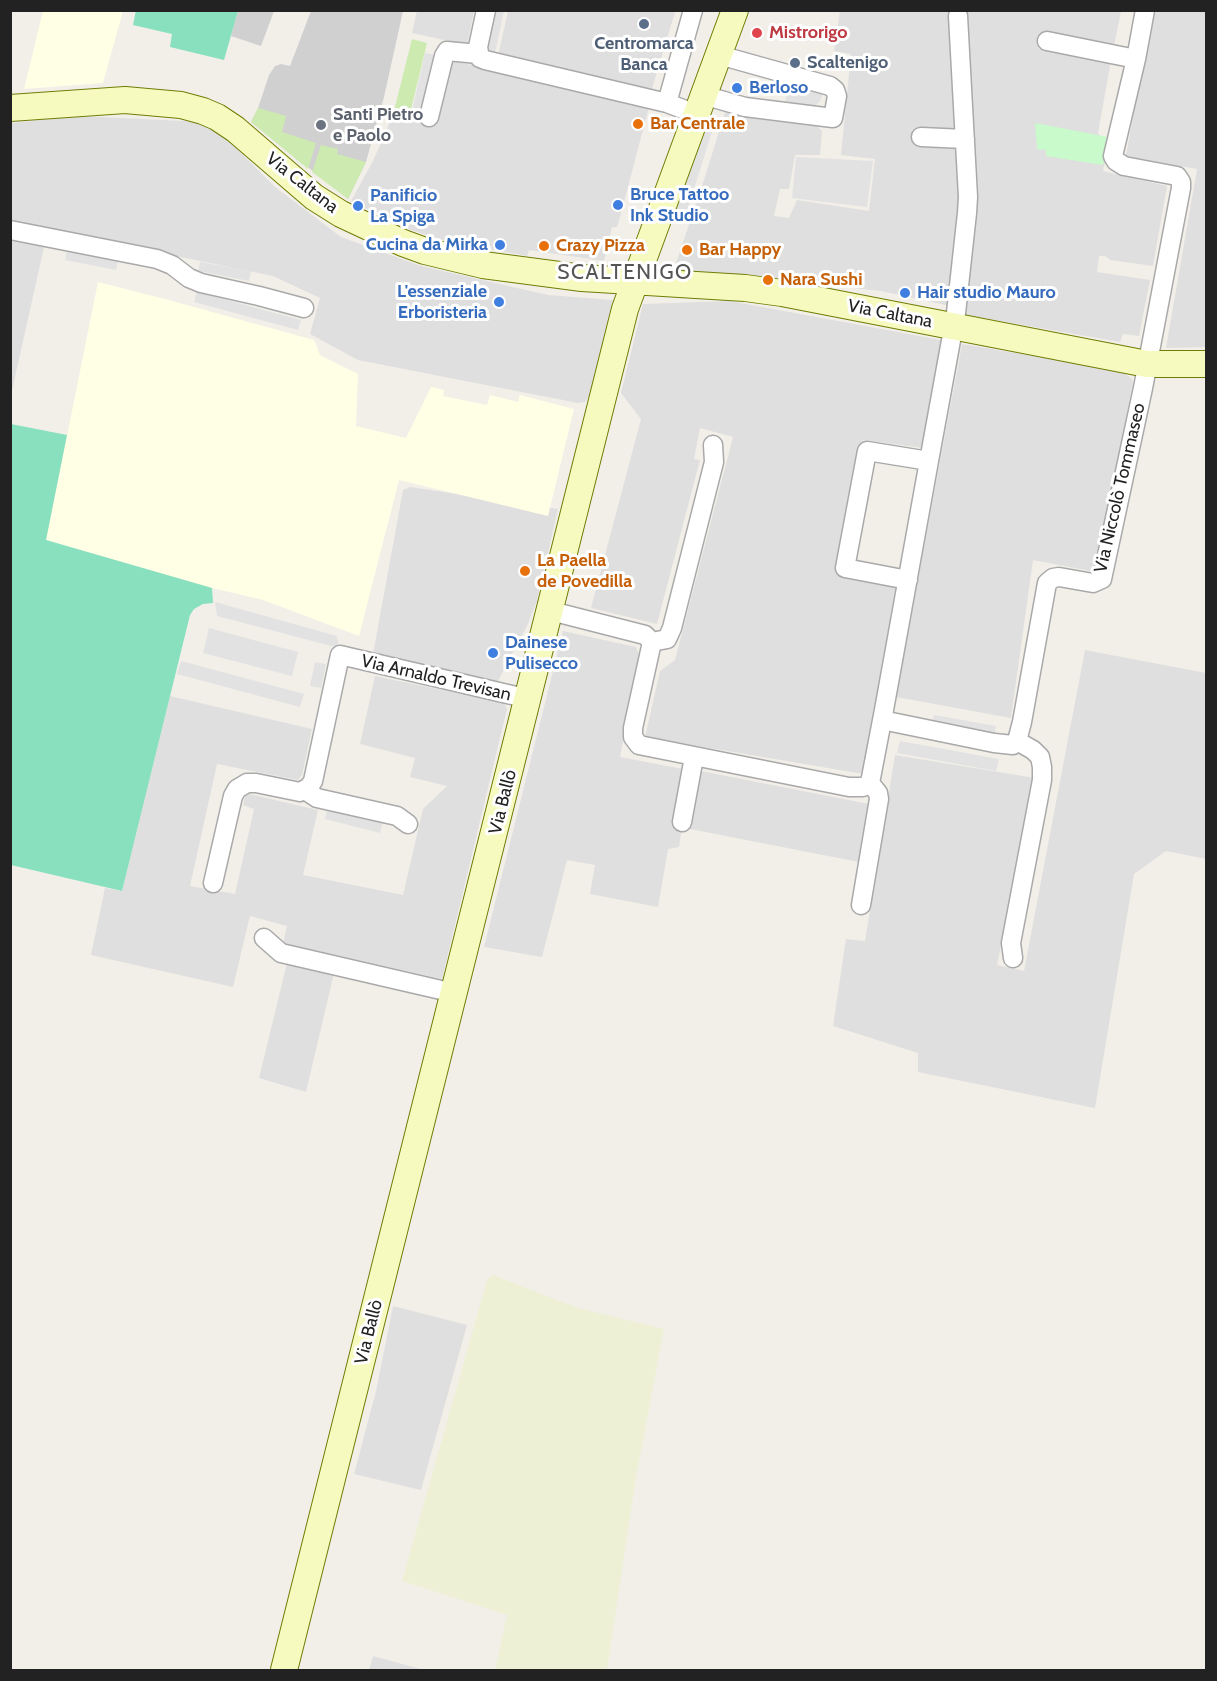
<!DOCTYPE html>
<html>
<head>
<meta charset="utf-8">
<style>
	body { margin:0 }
	#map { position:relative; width:1217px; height:1681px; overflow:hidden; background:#f2efe9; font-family:Cabin,sans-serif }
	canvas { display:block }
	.frame { position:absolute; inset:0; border:12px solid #222; pointer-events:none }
</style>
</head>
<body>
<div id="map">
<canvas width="1217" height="1681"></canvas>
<div class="frame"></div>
</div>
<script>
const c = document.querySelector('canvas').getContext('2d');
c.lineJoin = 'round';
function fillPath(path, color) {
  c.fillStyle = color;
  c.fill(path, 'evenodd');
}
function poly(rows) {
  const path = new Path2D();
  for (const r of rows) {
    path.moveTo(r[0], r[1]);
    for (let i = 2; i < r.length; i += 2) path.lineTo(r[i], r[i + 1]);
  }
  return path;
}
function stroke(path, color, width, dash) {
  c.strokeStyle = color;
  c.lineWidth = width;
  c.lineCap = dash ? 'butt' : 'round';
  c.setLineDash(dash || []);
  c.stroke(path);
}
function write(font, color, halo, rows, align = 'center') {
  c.font = font + ' Cabin,sans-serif';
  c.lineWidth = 6;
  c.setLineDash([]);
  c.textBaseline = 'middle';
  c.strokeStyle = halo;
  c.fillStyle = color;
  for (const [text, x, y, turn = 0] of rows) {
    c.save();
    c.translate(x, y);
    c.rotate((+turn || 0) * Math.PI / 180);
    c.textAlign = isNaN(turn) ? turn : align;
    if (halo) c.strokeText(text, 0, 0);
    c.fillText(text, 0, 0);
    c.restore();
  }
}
const residential = poly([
	[670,10,675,12,651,92,498,56,508,11],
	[417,11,474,11,467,45,412,33],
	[840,11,951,11,958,128,959,214,950,306,881,291,674,269,704,180,725,112,750,118,817,126,822,131,820,155,795,155,789,189,780,189,774,216,789,218,797,200,869,211,875,159,841,155,851,54,834,51],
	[965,11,1121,11,1114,46,1044,34,1041,48,1111,61,1098,133,1108,148,1103,171,1167,186,1153,266,1110,260,1105,256,1099,256,1097,272,1150,280,1139,336,1123,334,1120,342,966,315,967,281],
	[1152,11,1206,11,1206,347,1166,348,1197,169,1126,156],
	[450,60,649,107,620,217,617,227,612,227,604,261,529,250,527,256,442,240,408,229,351,201,373,161,393,115,436,123],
	[78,116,205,122,223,135,275,187,341,237,421,266,548,295,613,300,590,395,585,402,578,403,358,360,310,334,320,298,273,276,11,222,11,123],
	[11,241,44,247,11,395,10,241],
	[730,301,941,340,923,448,863,440,845,522,836,573,896,585,863,774,645,737,660,671,675,660,733,437,700,428,694,459,700,460,657,624,591,608,641,419,621,393,643,304],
	[962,344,1121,371,1131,378,1133,382,1096,572,1033,560,1011,718,896,697],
	[410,487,558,509,537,601,527,626,497,683,373,654,403,490],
	[563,631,636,647,640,657,620,757,683,769,673,825,682,827,679,847,668,849,658,907,590,894,595,865,567,860,542,957,484,947],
	[1085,650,1206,673,1206,859,1166,851,1134,874,1095,1108,918,1072,918,1053,833,1026,846,939,865,941,895,755,1035,778,997,965,1024,971],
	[375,676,504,703,507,709,442,979,283,943,287,926,250,916,233,987,91,955,105,888,122,891,170,696,312,729,302,775,298,780,217,764,190,886,235,894,254,809,243,805,245,797,249,794,318,810,303,875,403,895,423,809,447,786,410,777,415,758,360,744],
	[701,771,869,804,859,862,690,829],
	[287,963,334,973,306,1092,259,1078],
	[393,1306,467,1325,421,1490,354,1474,376,1391],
	[373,1656,424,1670,369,1670]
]);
const education = poly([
	[43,11,123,11,103,83,24,89],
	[98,282,165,299,314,340,320,355,358,374,356,426,406,438,431,387,444,390,443,396,487,405,490,395,518,402,520,395,574,409,548,516,399,480,359,636,263,600,212,588,46,540]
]);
const religious = poly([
	[238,11,274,11,261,46,231,36],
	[311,11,403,11,384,97,366,162,348,199,251,122,258,108,269,75,275,66,281,64,290,66]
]);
const farmland = poly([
	[493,1275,578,1308,664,1329,636,1478,607,1670,495,1670,507,1615,402,1581,487,1280]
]);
const grass = poly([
	[412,39,427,43,409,118,393,115],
	[258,108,286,116,282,132,316,143,308,169,251,122],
	[321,145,338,149,337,154,366,162,348,199,312,172]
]);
const park = poly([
	[1035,123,1108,137,1103,165,1046,156,1046,150,1037,149]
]);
const pitch = poly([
	[136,10,238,10,238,11,224,60,170,47,172,34,133,25],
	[11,424,67,435,46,540,212,588,213,603,203,604,194,609,190,615,122,891,11,865]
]);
const parking = poly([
	[492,11,504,11,494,58,483,49],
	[425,53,436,55,423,114,412,111],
	[790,83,824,91,820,101,810,111,784,105],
	[705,116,716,119,683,224,672,220],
	[796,157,873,161,867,207,792,198],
	[67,250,118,260,116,270,65,260],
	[200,262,251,271,249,281,198,271],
	[197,292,301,320,298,330,194,302],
	[215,602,337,636,339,648,217,616],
	[209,628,298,652,292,676,203,653],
	[181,661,304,694,300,707,177,674],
	[315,662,326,664,321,688,310,686],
	[934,715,996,726,994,739,932,726],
	[900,741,999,759,996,771,897,753],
	[327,809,383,822,380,833,325,819]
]);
const street = poly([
	[486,10,478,47,480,58,485,60,667,103],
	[693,10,667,103,696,114],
	[1047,41,1136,59],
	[703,95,745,107,833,118,837,96,835,90,830,86,719,55],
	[429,117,444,56,447,51,478,54],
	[921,137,965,139],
	[10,230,157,259,172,265,189,278,201,283,259,296,304,308],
	[929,461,956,313,967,213,968,197,958,16],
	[551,611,645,635,652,642],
	[652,642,633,728,633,737,639,745,849,787,863,787,870,783],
	[652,642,667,639,672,628,714,462,713,445],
	[882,720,994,743,1013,745,1017,741,1022,722,1047,583,1053,578,1059,577,1093,583,1102,579,1143,388,1181,188,1181,182,1177,176,1124,166,1116,161,1113,156,1136,59,1145,10],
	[305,790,317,798,397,816,408,824],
	[682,822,694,757],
	[213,883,233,796,237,789,247,783,256,783,300,792,309,787,313,781,340,655,529,699],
	[861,905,879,799,878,793,870,783,884,710,929,461,867,451,845,568,908,580],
	[264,938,281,953,454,993],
	[1013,958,1011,943,1042,780,1042,767,1040,757,1033,750,1017,741]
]);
const secondary = poly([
	[10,108,125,100,181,105,203,111,217,117,235,129,314,197,341,214,403,243,425,251,483,265,582,278,745,288,782,293,1147,364,1206,364],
	[284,1670,625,309,735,10]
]);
const markers = [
	[644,24,6,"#5c6f8a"],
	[757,33,6,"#e0444e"],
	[795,63,6,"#5c6f8a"],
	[737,88,6,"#3f7fe0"],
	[638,124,6,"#e8710a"],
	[321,125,6,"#6b7280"],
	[618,205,6,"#3f7fe0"],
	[358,206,6,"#3f7fe0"],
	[500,245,6,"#3f7fe0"],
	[544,246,6,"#e8710a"],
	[687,250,6,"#e8710a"],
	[768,280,6,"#e8710a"],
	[905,293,6,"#3f7fe0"],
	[499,302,6,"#3f7fe0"],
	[525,571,6,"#e8710a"],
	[493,653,6,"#3f7fe0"]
];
const healthNames = [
	["Mistrorigo",769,33]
];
const serviceNames = [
	["Centromarca",644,44],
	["Banca",644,65],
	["Scaltenigo",807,63,"left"]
];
const shopNames = [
	["Berloso",749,88],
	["Bruce Tattoo",630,195],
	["Ink Studio",630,216],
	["Panificio",370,196],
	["La Spiga",370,217],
	["Cucina da Mirka",488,245,"right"],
	["L'essenziale",487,292,"right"],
	["Erboristeria",487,313,"right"],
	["Hair studio Mauro",917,293],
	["Dainese",505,643],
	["Pulisecco",505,664]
];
const worshipNames = [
	["Santi Pietro",333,115],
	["e Paolo",333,136]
];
const foodNames = [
	["Bar Centrale",650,124],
	["Crazy Pizza",556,246],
	["Bar Happy",699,250],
	["Nara Sushi",780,280],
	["La Paella",537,561],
	["de Povedilla",537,582]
];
const streetNames = [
	["Via Caltana",302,183,38],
	["Via Caltana",890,314,11],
	["Via Niccolò Tommaseo",1120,488,-77],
	["Via Arnaldo Trevisan",436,678,13],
	["Via Ballò",503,802,-76],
	["Via Ballò",369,1332,-76]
];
const quarterNames = [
	["SCALTENIGO",625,273]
];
fillPath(residential, '#e0dfdf');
fillPath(education, '#ffffe5');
fillPath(religious, '#d0d0d0');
fillPath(farmland, '#eef0d5');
fillPath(grass, '#cdebb0');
fillPath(park, '#c8facc');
fillPath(pitch, '#88e0be');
fillPath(parking, '#e2e2e2');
stroke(street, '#a9a9a9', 21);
stroke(secondary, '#707d05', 28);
stroke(street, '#fff', 18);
stroke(secondary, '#f7fabf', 26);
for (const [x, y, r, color] of markers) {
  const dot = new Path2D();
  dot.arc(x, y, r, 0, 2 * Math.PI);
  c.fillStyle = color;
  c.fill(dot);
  stroke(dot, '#fff', 2);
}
write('bold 18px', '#be3a42', '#fff', healthNames, 'left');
write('bold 18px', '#4e5e75', '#fff', serviceNames);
write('bold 18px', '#366cbe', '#fff', shopNames, 'left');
write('bold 18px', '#5b616d', '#fff', worshipNames, 'left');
write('bold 18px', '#c56008', '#fff', foodNames, 'left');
write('18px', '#222', '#fff', streetNames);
c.letterSpacing = '1.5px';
write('21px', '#555', '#fff', quarterNames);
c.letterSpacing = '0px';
</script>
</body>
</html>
